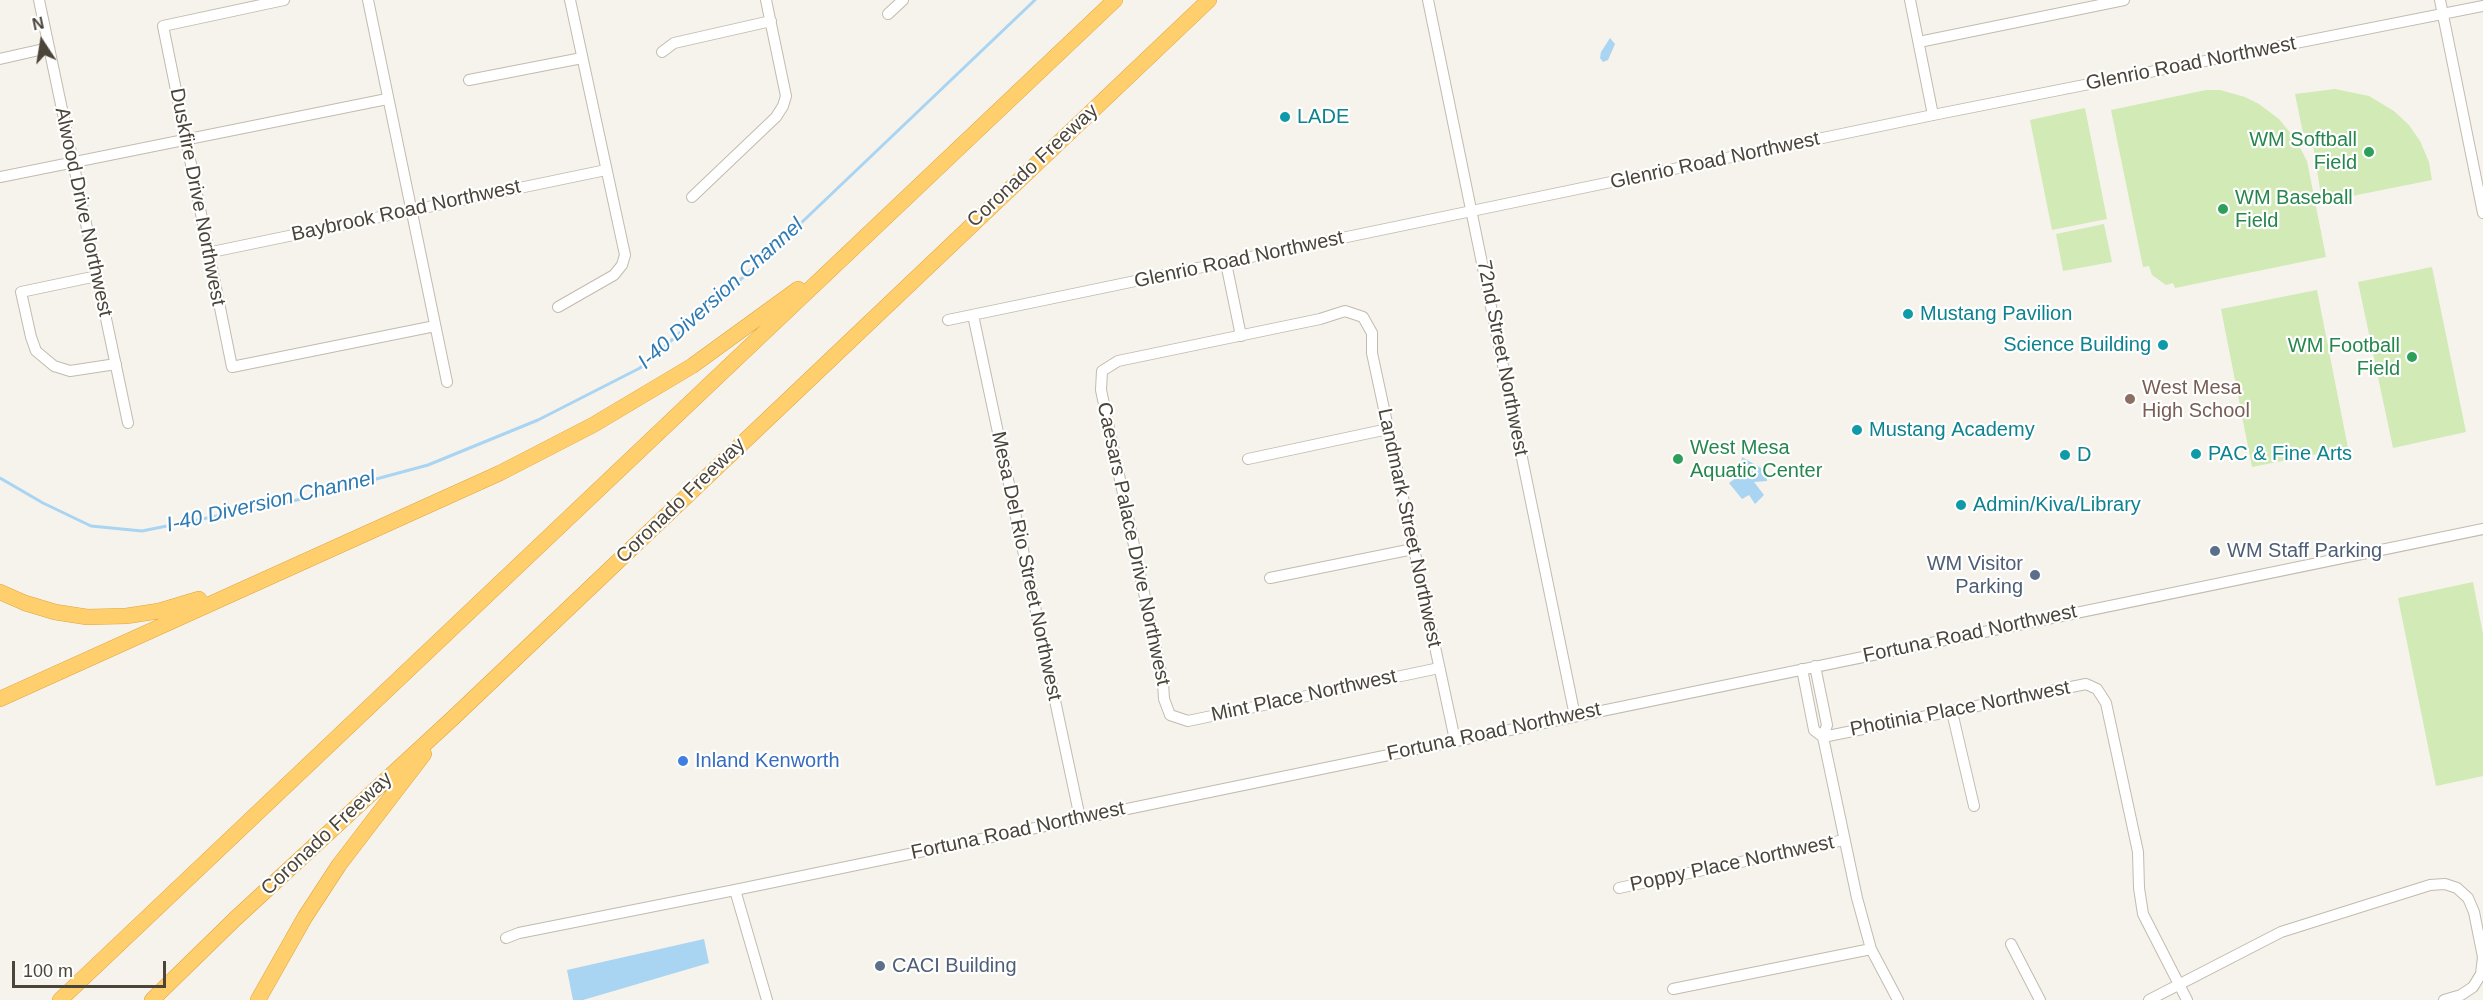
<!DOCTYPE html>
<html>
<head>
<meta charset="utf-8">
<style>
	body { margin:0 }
	#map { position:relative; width:2483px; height:1000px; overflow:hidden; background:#f6f3ec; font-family:Arial,sans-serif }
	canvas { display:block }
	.north { position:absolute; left:12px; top:12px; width:60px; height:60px; -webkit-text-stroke:4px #fff; paint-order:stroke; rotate:348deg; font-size:16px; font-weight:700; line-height:24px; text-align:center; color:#4b4439 }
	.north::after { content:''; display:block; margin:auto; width:21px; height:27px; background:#4b4439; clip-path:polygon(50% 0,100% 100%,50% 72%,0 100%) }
	.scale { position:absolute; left:12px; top:961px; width:154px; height:27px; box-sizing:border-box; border:3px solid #4b4439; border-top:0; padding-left:8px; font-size:18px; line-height:21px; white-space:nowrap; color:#4b4439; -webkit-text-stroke:4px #fff; paint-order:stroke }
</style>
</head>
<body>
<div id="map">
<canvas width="2483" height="1000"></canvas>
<div class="north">N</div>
<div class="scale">100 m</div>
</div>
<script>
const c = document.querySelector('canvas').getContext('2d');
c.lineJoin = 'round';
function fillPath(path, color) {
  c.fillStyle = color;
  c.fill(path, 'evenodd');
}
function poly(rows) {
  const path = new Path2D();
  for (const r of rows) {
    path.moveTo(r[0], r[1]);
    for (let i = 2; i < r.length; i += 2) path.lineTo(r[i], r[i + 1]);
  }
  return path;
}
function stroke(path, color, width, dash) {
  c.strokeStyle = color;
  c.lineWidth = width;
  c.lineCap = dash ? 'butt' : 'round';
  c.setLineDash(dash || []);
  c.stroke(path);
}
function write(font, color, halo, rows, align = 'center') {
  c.font = font + ' Arial,sans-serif';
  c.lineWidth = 4.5;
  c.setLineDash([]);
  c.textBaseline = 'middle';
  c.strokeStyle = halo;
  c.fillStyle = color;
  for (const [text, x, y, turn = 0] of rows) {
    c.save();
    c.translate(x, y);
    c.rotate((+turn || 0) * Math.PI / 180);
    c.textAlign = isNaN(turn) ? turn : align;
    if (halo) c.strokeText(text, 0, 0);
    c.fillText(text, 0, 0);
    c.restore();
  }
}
const green = poly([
	[2335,89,2369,96,2394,111,2409,125,2420,141,2429,162,2432,180,2327,201,2321,195,2311,133,2303,133,2295,94],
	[2206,90,2220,90,2245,97,2259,104,2279,119,2296,140,2307,161,2326,257,2175,288,2173,283,2166,285,2152,275,2149,266,2143,267,2111,110],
	[2085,108,2107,219,2052,230,2030,120],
	[2104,224,2112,262,2063,271,2056,234],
	[2432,267,2466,432,2393,448,2358,282],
	[2317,290,2348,448,2252,467,2221,309],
	[2473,582,2483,634,2483,776,2436,786,2398,598]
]);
const water = poly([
	[1610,38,1615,44,1608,60,1603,62,1600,58,1601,52],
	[1742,457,1766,471,1767,481,1754,482,1764,495,1755,504,1749,495,1742,499,1729,483,1740,475],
	[704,939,709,963,583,1000,573,1000,567,970]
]);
const stream = poly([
	[0,478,43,503,91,526,142,531,302,499,428,465,538,420,640,368,757,265,1035,0]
]);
const minor = poly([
	[39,0,128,423],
	[284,0,163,26,232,367,435,326],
	[368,0,447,382],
	[1428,0,1575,716],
	[1910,0,1933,115],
	[2440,0,2483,213],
	[888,14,903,0],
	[1919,42,2124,0],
	[662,52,674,43,771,21],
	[0,59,48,48],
	[469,80,582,58],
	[0,177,387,99],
	[692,197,776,117,783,106,786,96,766,0],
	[207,253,606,170],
	[1226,263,1241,336],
	[97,276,21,292,31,337,36,351,54,366,70,371,116,364],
	[558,307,614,275,622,265,625,255,570,0],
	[973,315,1080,818],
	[948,320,1933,115,2483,6],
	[1248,459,1388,429],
	[1270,578,1413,549],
	[1815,666,1827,725,1823,737,1857,898,1871,949,1898,1000],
	[1439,668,1188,721,1170,715,1164,699,1163,682,1101,390,1102,371,1118,361,1320,319,1345,311,1363,317,1372,333,1372,353,1455,740],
	[1802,669,1814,730,1823,737],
	[1952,712,1974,806],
	[1823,737,2086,684,2097,689,2106,703,2138,852,2139,888,2143,914,2187,1000],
	[1619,888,1844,840],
	[735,890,767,1000],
	[506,938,519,933,735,890,2483,529],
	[2011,944,2040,1000],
	[1673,989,1871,949],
	[2149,1000,2281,932,2430,885,2445,884,2457,888,2468,898,2474,912,2483,957,2481,974,2473,987,2461,995,2444,1000]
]);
const highway = poly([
	[0,592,25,603,55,612,87,617,126,616,159,611,199,599],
	[0,699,500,473,593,425,692,366,798,289],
	[60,1000,1115,0],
	[152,1000,235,919,453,718,1209,0],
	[258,1000,305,917,339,865,424,754]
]);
const markers = [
	[1285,117,6,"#0f9aa8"],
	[2369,152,6,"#2e9e5b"],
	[2223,209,6,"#2e9e5b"],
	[1908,314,6,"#0f9aa8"],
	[2163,345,6,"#0f9aa8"],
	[2412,357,6,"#2e9e5b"],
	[2130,399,6,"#8d6e63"],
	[1857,430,6,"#0f9aa8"],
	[2196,454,6,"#0f9aa8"],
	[2065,455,6,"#0f9aa8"],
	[1678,459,6,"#2e9e5b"],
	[1961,505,6,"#0f9aa8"],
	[2215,551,6,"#5c6f8a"],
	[2035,575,6,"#5c6f8a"],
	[683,761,6,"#3f7fe0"],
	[880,966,6,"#5c6f8a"]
];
const streetNames = [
	["Glenrio Road Northwest",2191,64,-11],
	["Glenrio Road Northwest",1715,161,-12],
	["Coronado Freeway",1033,166,-43],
	["Duskfire Drive Northwest",197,197,79],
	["Baybrook Road Northwest",406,211,-12],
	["Alwood Drive Northwest",83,212,78],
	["Glenrio Road Northwest",1239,260,-12],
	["72nd Street Northwest",1502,358,79],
	["Coronado Freeway",681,501,-44],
	["Landmark Street Northwest",1409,528,78],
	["Caesars Palace Drive Northwest",1133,544,78],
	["Mesa Del Rio Street Northwest",1026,566,78],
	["Fortuna Road Northwest",1970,634,-12],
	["Mint Place Northwest",1304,696,-12],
	["Photinia Place Northwest",1960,709,-11],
	["Fortuna Road Northwest",1494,732,-12],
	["Fortuna Road Northwest",1018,831,-12],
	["Coronado Freeway",327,834,-43],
	["Poppy Place Northwest",1732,864,-12]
];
const cultureNames = [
	["LADE",1297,117],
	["Mustang Pavilion",1920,314],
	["Science Building",2151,345,"right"],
	["Mustang Academy",1869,430],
	["PAC & Fine Arts",2208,454],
	["D",2077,455],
	["Admin/Kiva/Library",1973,505]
];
const leisureNames = [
	["WM Softball",2357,140],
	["Field",2357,163],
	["WM Baseball",2235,198,"left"],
	["Field",2235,221,"left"],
	["WM Football",2400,346],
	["Field",2400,369],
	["West Mesa",1690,448,"left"],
	["Aquatic Center",1690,471,"left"]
];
const educationNames = [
	["West Mesa",2142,388],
	["High School",2142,411]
];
const serviceNames = [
	["WM Staff Parking",2227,551],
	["WM Visitor",2023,564,"right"],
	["Parking",2023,587,"right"],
	["CACI Building",892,966]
];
const shopNames = [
	["Inland Kenworth",695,761]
];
const waterNames = [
	["I-40 Diversion Channel",721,294,-42],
	["I-40 Diversion Channel",271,502,-13]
];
fillPath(green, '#d2eab5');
fillPath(water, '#a9d4f2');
stroke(stream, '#a9d4f2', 3);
stroke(minor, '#c2bbae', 12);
stroke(highway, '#e0a43c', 16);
stroke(minor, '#fff', 10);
stroke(highway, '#ffcf6e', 15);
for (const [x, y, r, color] of markers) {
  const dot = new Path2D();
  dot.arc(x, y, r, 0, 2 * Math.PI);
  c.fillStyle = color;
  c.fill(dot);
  stroke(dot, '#fff', 2);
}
write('20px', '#4b4439', '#fff', streetNames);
write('20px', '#0d838f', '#fff', cultureNames, 'left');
write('20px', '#27864d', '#fff', leisureNames, 'right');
write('20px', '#785e54', '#fff', educationNames, 'left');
write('20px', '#4e5e75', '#fff', serviceNames, 'left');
write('20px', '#366cbe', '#fff', shopNames, 'left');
write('italic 21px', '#2e7ab2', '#fff', waterNames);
</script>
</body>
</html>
